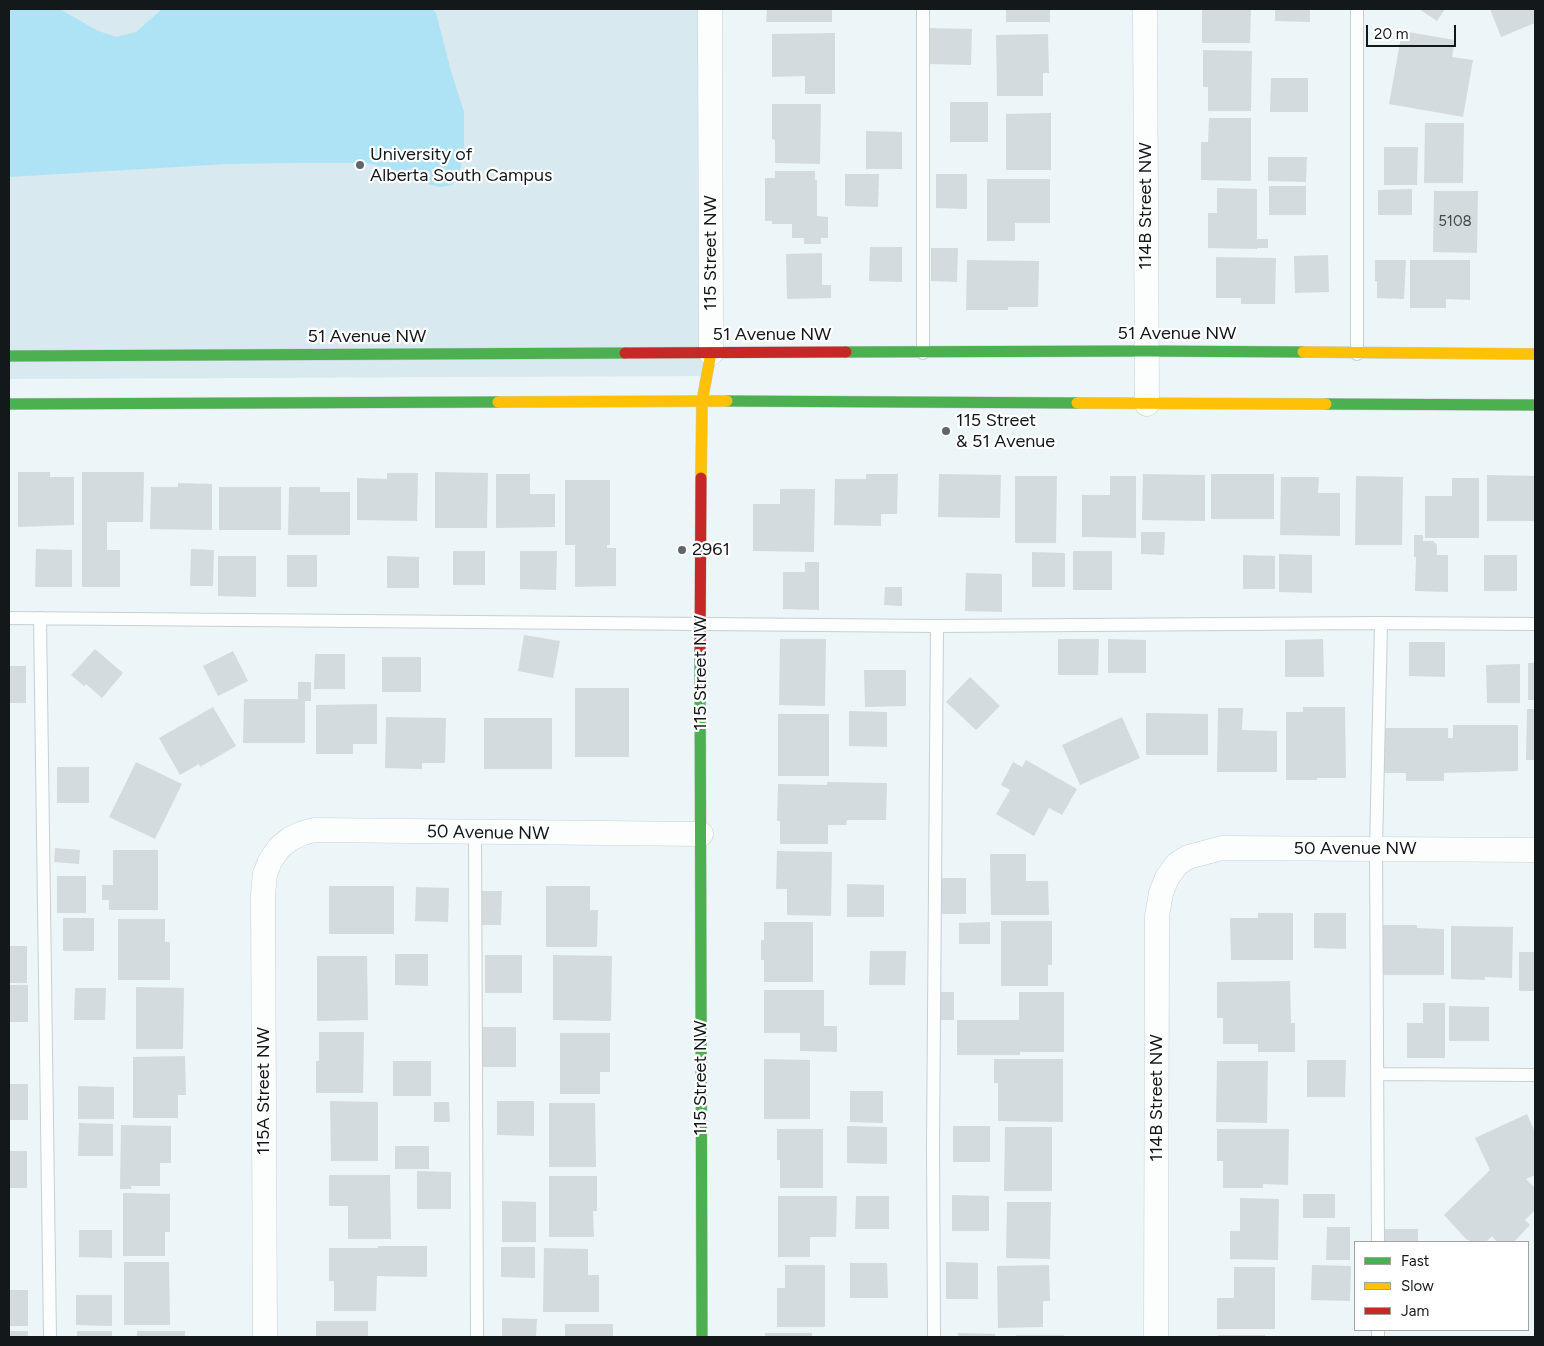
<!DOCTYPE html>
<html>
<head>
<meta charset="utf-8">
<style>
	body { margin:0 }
	#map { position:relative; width:1544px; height:1346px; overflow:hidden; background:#ecf5f8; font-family:Figtree,sans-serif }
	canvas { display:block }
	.frame { position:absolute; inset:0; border:10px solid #13181a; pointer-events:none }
	.legend { position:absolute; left:1354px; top:1241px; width:175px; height:90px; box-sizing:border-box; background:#fff; border:1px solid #a1a3a3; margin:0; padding:6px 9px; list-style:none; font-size:15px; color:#13181a }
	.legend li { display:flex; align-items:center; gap:10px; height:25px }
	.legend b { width:25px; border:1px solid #a1a3a3 }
	.scale { position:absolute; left:1366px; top:25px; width:90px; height:22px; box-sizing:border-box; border:2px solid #13181a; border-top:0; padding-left:6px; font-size:15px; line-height:18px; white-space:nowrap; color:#13181a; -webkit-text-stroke:4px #fff; paint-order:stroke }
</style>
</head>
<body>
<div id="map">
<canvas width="1544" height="1346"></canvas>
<div class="frame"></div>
<ul class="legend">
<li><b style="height:6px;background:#4caf50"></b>Fast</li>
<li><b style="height:6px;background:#ffc107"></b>Slow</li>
<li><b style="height:6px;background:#c62828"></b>Jam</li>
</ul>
<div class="scale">20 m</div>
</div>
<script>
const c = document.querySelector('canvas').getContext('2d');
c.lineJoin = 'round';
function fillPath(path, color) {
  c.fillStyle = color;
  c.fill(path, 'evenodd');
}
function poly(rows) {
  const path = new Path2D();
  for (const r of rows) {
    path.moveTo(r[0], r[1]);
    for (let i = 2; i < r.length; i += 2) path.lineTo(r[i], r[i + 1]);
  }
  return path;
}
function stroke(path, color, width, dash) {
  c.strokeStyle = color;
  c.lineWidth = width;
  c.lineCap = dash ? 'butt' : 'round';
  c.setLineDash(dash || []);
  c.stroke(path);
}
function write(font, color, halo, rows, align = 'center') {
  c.font = font + ' Figtree,sans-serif';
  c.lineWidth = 4.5;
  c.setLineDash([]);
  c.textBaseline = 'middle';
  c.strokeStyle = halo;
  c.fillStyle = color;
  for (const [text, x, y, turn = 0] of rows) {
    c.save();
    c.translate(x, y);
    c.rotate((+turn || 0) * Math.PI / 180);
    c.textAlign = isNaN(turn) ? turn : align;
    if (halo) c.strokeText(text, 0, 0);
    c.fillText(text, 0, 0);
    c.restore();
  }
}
const built = poly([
	[9,9,711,9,706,376,9,379]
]);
const green = poly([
	[11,9,60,9,96,30,116,37,136,32,162,9,432,9,436,13,451,71,464,112,464,146,459,178,452,185,441,187,410,180,389,169,367,163,299,163,227,164,9,177,9,11]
]);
const building = poly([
	[767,9,832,9,832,22,766,22],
	[1006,9,1050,9,1050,22,1006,22],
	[1202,9,1251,9,1250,43,1202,43],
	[1275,9,1310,9,1310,22,1275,21],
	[1419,9,1445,9,1437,21],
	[1490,9,1535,9,1535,23,1501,37],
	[930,28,972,29,971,65,929,64],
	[1402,31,1455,40,1452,57,1473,60,1463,117,1389,104],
	[835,33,835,94,805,94,805,76,772,77,772,34],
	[1048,34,1049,73,1043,73,1043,96,997,96,996,35],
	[1203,50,1252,51,1251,111,1208,111,1208,87,1203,87],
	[1271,78,1308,78,1308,112,1270,112],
	[950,102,988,102,988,142,950,142],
	[772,104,821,104,820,164,775,163,775,140,772,139],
	[1051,113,1051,170,1006,170,1006,114],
	[1209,118,1251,118,1251,181,1201,180,1201,142,1208,142],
	[1425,123,1464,123,1463,183,1424,183],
	[866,131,902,132,902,169,866,169],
	[1384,147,1418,147,1417,185,1384,185],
	[1268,157,1307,157,1306,182,1268,181],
	[775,171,815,171,815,180,817,180,817,216,828,217,828,238,821,238,821,244,804,244,804,238,792,238,792,224,772,224,772,221,765,221,765,178,775,178],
	[845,174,879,174,878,207,845,206],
	[936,174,967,174,967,209,936,208],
	[987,179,1050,179,1050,223,1015,223,1015,241,987,241],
	[1269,186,1306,186,1306,215,1269,215],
	[1217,188,1257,189,1257,239,1268,239,1268,248,1257,248,1257,249,1208,248,1208,213,1217,213],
	[1412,189,1412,215,1378,215,1378,190],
	[1434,191,1478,191,1477,253,1433,252],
	[870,247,902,247,902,282,869,281],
	[931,248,958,248,957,282,931,281],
	[822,253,822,285,831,285,831,298,787,299,786,254],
	[1328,255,1329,292,1295,293,1294,256],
	[1216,257,1276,258,1275,304,1241,304,1241,298,1216,298],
	[967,260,1039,261,1038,307,1008,307,1008,310,966,310],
	[1375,260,1406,260,1404,299,1377,298,1377,281,1375,281],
	[1410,260,1470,260,1470,300,1446,299,1446,308,1410,308],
	[18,472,50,472,50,477,74,477,74,525,18,527],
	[82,472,144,472,143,522,107,522,107,550,120,550,120,587,82,587],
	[435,472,488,473,487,528,435,528],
	[387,473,418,473,417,521,357,520,357,478,387,479],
	[496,474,530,474,530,494,555,494,555,527,496,528],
	[866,474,898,474,897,514,881,514,881,526,834,525,835,479,866,479],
	[939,474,1001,475,1000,518,938,517],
	[1143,474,1205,475,1205,521,1142,520],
	[1211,474,1274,474,1274,519,1211,519],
	[1487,475,1535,476,1535,521,1487,521],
	[1015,476,1057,476,1056,543,1015,543],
	[1110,476,1136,476,1136,538,1082,537,1082,495,1110,495],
	[1356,476,1403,477,1402,545,1355,545],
	[1281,477,1319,477,1318,493,1340,493,1340,536,1280,535],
	[1452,478,1479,478,1479,538,1425,538,1425,496,1452,496],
	[565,480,610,480,610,545,607,545,607,548,616,548,616,586,575,587,575,545,565,545],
	[178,483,212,484,212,530,150,529,151,487,178,487],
	[219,487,281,487,281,530,219,530],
	[289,487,320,487,320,492,350,492,350,535,288,535],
	[780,489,815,489,814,552,753,551,753,504,780,504],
	[1141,532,1165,532,1164,555,1141,554],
	[1414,535,1423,535,1423,541,1433,541,1437,545,1437,555,1448,555,1448,592,1415,591,1416,557,1414,557],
	[36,549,72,550,72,587,35,587],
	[191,549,214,550,213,586,190,586],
	[453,551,485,551,485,585,453,585],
	[520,551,557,551,556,590,520,589],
	[1073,551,1112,551,1112,590,1073,590],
	[1032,552,1065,553,1065,587,1032,587],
	[1279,554,1312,555,1312,593,1279,592],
	[287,555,317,555,317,587,287,587],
	[1243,555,1275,556,1275,589,1243,589],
	[1484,555,1517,555,1517,591,1484,591],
	[218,556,256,556,256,597,218,596],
	[387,556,419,557,419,588,387,588],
	[805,562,819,562,819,610,783,609,783,572,805,572],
	[966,573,1002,574,1002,612,965,611],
	[885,587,902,587,902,606,884,605],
	[524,635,560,641,553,678,518,671],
	[780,639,826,639,825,706,779,705],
	[1058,639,1099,639,1098,675,1058,675],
	[1108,639,1146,640,1146,673,1108,673],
	[1323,639,1324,677,1285,677,1285,640],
	[1409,642,1445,642,1445,677,1409,676],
	[95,649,123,673,102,698,86,684,84,686,71,675],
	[233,651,248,681,218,696,203,666],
	[315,654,345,654,345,689,314,689],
	[382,657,421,657,421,692,382,692],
	[1528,663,1535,663,1535,700,1528,700],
	[1520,664,1520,703,1487,703,1486,665],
	[9,666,26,666,26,703,9,703],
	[864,670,906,670,906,706,865,707],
	[970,677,1000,706,976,730,946,702],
	[298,682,311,682,311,701,305,701,305,743,243,743,244,699,298,699],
	[575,688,629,688,629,757,575,757],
	[377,704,377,744,353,744,353,754,316,754,316,705],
	[213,707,236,746,200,767,199,764,180,775,159,738],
	[1303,707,1345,707,1346,778,1317,778,1317,780,1286,780,1286,712,1303,712],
	[1218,708,1243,708,1242,730,1277,731,1277,772,1217,772],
	[1527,709,1535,709,1535,760,1526,760],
	[849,711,887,712,887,747,849,746],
	[1146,713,1208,714,1208,755,1146,755],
	[778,714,829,714,829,776,778,776],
	[386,717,446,718,445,763,422,763,422,769,385,768],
	[1122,717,1140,758,1080,785,1062,745],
	[484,718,552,718,552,769,484,769],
	[1453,725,1518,725,1518,771,1444,773,1444,781,1406,781,1406,773,1382,773,1382,728,1448,728,1448,738,1453,738],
	[1026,760,1077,789,1062,815,1049,808,1034,836,996,814,1010,790,1001,785,1013,762,1022,767],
	[136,762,182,784,155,839,109,817],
	[57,767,89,767,89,803,57,803],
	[827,782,887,783,886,820,847,820,846,825,828,825,828,844,780,844,780,821,777,821,778,784,827,785],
	[55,848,80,850,79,864,54,862],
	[113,850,158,850,158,910,109,910,109,900,102,900,102,885,113,885],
	[777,851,832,852,831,916,787,915,787,889,776,889],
	[990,854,1026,854,1026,881,1048,881,1049,915,991,915],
	[57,876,86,876,86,913,57,913],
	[935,878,966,878,966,914,936,914],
	[847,884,884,885,884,917,847,917],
	[329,886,394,886,394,934,329,934],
	[546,886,590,886,590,910,598,910,597,947,546,947],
	[416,887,449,888,448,922,415,921],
	[478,891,502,891,501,925,477,925],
	[1258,913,1293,913,1293,960,1231,960,1230,918,1258,918],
	[1314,913,1346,913,1346,949,1314,948],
	[63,918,94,918,94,951,63,951],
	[118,919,165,919,165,942,170,942,170,980,118,980],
	[1001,921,1052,921,1052,965,1048,965,1048,986,1001,986],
	[764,922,813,922,813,982,764,982,764,960,761,960,761,940,764,940],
	[990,922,990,944,959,944,959,923],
	[1382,925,1417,925,1417,928,1444,929,1444,975,1381,975],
	[1451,926,1513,927,1512,978,1485,977,1485,980,1451,979],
	[9,946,27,946,27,983,9,983],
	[870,951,906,951,905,985,869,985],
	[1519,952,1535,952,1535,991,1519,991],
	[395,954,428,954,428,986,395,985],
	[485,955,522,955,522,993,485,993],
	[553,955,612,956,611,1021,553,1020],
	[317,956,367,956,368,1020,317,1021],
	[1290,981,1291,1023,1295,1023,1295,1052,1258,1052,1258,1044,1223,1044,1223,1018,1217,1018,1217,982],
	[9,985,28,985,28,1022,9,1022],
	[136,987,184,988,183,1049,136,1049],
	[75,988,106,988,105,1020,74,1020],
	[764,990,824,990,824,1026,837,1026,837,1052,800,1051,800,1033,764,1033],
	[937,992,954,992,954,1020,938,1020],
	[1019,992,1064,992,1064,1052,1020,1052,1020,1055,957,1055,957,1020,1019,1020],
	[1423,1003,1445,1003,1445,1058,1407,1058,1407,1023,1423,1023],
	[1449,1006,1489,1007,1489,1041,1449,1041],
	[478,1027,516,1027,516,1067,478,1067],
	[319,1032,364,1032,363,1093,316,1093,316,1061,319,1061],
	[560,1033,610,1033,610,1072,600,1072,600,1094,560,1094],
	[185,1056,186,1095,178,1095,178,1118,133,1118,133,1057],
	[764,1059,810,1060,810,1119,764,1119],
	[994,1059,1063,1059,1063,1122,998,1121,998,1083,994,1083],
	[1307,1060,1346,1060,1345,1097,1307,1097],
	[393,1061,431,1061,431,1096,393,1096],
	[1217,1061,1268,1061,1267,1123,1216,1122],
	[9,1084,28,1084,28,1120,9,1120],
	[78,1086,114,1087,114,1119,78,1119],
	[850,1091,883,1091,883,1123,850,1122],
	[330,1101,378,1102,378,1161,331,1161],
	[497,1101,534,1101,534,1136,497,1135],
	[434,1102,449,1102,450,1122,434,1122],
	[549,1103,595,1103,596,1167,549,1167],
	[1527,1114,1535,1132,1535,1175,1526,1179,1535,1188,1535,1210,1525,1220,1530,1225,1514,1242,1497,1242,1492,1236,1486,1242,1472,1242,1466,1239,1444,1215,1490,1170,1475,1138],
	[79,1123,113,1124,113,1156,78,1156],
	[121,1125,171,1126,171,1163,160,1163,160,1186,131,1186,131,1189,120,1189],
	[847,1126,887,1127,887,1164,847,1163],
	[953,1126,990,1126,990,1162,953,1162],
	[1005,1127,1052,1127,1052,1191,1004,1191],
	[777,1129,823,1129,823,1188,780,1188,780,1160,777,1160],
	[1217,1129,1289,1129,1288,1185,1263,1184,1263,1188,1223,1188,1223,1161,1217,1161],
	[395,1146,429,1146,429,1169,395,1169],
	[9,1151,27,1151,27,1188,9,1188],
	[417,1171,451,1172,451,1209,417,1209],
	[329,1175,390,1175,391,1239,348,1239,348,1206,329,1206],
	[549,1176,597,1176,597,1211,593,1211,594,1237,549,1237],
	[123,1193,170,1194,170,1232,165,1232,165,1256,123,1256],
	[1303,1194,1335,1194,1335,1218,1303,1218],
	[952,1195,989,1196,989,1231,952,1231],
	[778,1196,837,1196,836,1237,810,1237,810,1257,778,1257],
	[856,1196,889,1196,889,1229,855,1229],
	[1240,1198,1279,1199,1278,1260,1230,1259,1230,1231,1240,1231],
	[502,1201,536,1202,536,1242,502,1242],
	[1007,1202,1051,1202,1050,1259,1006,1258],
	[1327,1227,1350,1227,1350,1260,1326,1260],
	[1380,1229,1418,1229,1418,1242,1380,1242],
	[79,1230,112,1230,112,1258,79,1257],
	[378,1246,427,1246,427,1277,377,1276,376,1311,334,1311,334,1281,329,1281,329,1248,378,1248],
	[501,1247,535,1247,535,1278,501,1277],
	[544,1248,588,1249,588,1275,599,1275,599,1312,543,1312],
	[124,1262,169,1262,170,1325,124,1325],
	[946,1262,978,1263,978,1299,946,1299],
	[850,1263,887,1263,888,1298,850,1298],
	[785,1265,825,1265,825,1327,777,1327,777,1288,785,1288],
	[1049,1265,1050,1301,1043,1301,1043,1327,998,1328,997,1266],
	[1312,1265,1351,1266,1350,1301,1311,1300],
	[1234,1267,1275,1267,1275,1329,1217,1329,1217,1298,1234,1298],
	[9,1290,28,1290,28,1326,9,1326],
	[76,1295,112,1295,112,1326,76,1325],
	[502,1318,537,1319,536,1337,502,1337],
	[316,1321,368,1321,368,1337,316,1337],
	[565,1324,613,1324,613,1337,565,1337],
	[9,1331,28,1331,28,1337,9,1337],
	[77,1331,112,1331,112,1337,77,1337],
	[137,1331,185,1331,185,1337,137,1337],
	[765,1333,812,1333,812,1337,765,1337],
	[958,1333,995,1334,995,1337,958,1337],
	[1016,1335,1064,1335,1064,1337,1016,1337],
	[1218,1335,1265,1335,1265,1337,1218,1337]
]);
const lane = poly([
	[923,9,923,353],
	[1357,9,1357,354],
	[9,618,937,626,1381,623,1535,624],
	[40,618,50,1337],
	[475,833,477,1337],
	[1377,1074,1535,1075],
	[1378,1242,1376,849,1381,623],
	[1378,1330,1378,1337],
	[934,1337,933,1146,937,626]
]);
const street = poly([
	[710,9,711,353],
	[1145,9,1147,404],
	[265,1337,263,894,265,874,270,861,279,848,290,839,303,833,314,830,701,834],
	[1156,1337,1157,916,1161,893,1167,878,1177,864,1188,857,1222,848,1535,850]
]);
const fast = poly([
	[846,352,1146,351,1303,352],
	[9,356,625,353],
	[727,401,1077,403],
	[9,404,498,402],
	[1326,404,1535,405],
	[700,654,702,1337]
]);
const slow = poly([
	[1303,352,1535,354],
	[498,402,727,401],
	[1077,403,1326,404],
	[701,478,702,401,711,353]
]);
const jam = poly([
	[625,353,846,352],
	[700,654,701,478]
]);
const markers = [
	[360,165,5,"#5f6568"],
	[946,431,5,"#5f6568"],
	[682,550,5,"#5f6568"]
];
const numberNames = [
	["5108",1455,222]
];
const poiNames = [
	["University of",370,155],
	["Alberta South Campus",370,176],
	["115 Street",956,421],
	["& 51 Avenue",956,442],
	["2961",692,550]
];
const streetNames = [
	["114B Street NW",1146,206,-90],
	["115 Street NW",711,253,-90],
	["51 Avenue NW",1177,334],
	["51 Avenue NW",772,335],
	["51 Avenue NW",367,337],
	["115 Street NW",701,673,-90],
	["50 Avenue NW",488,833,1],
	["50 Avenue NW",1355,849],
	["115 Street NW",701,1078,-90],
	["115A Street NW",264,1091,-90],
	["114B Street NW",1157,1098,-90]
];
fillPath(built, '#d8e9f0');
fillPath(green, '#ade3f5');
fillPath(building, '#d4dbde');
stroke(lane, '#c7cfd1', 14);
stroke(street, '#c7cfd1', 25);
stroke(fast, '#c7cfd1', 12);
stroke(slow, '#c7cfd1', 12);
stroke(jam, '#c7cfd1', 12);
stroke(lane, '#fcfefe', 12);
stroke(street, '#fcfefe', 24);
stroke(fast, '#4caf50', 11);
stroke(slow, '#ffc107', 11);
stroke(jam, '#c62828', 11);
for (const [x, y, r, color] of markers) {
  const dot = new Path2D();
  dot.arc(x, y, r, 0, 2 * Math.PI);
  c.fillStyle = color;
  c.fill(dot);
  stroke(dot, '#fff', 2);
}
write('15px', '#43494b', null, numberNames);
write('18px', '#13181a', '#fff', poiNames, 'left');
write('18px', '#13181a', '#fff', streetNames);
</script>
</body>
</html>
